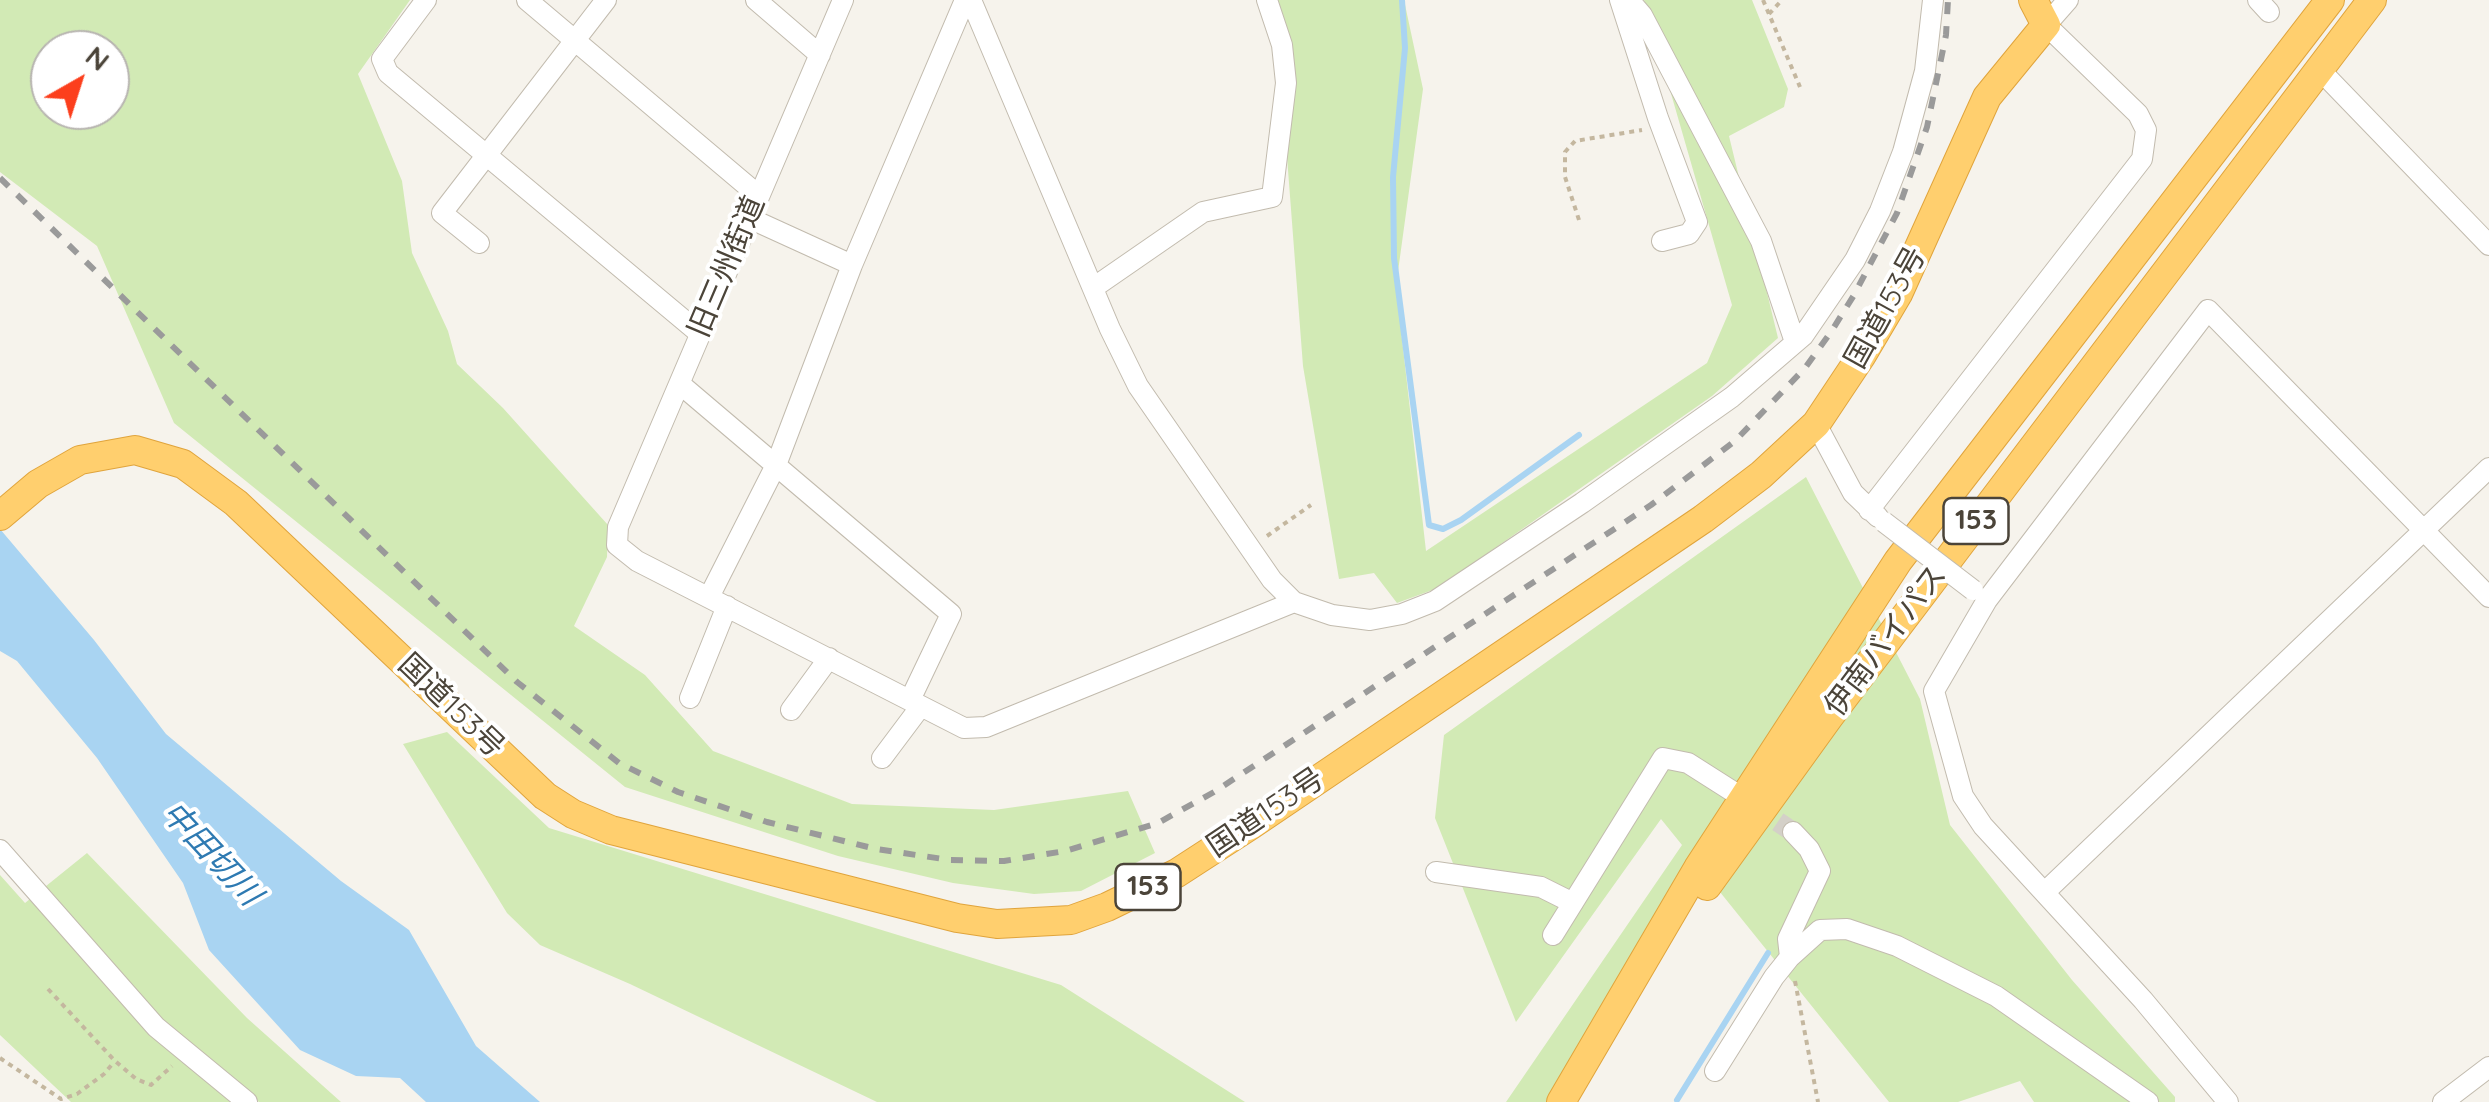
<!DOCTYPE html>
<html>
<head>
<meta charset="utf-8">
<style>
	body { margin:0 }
	#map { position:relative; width:2489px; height:1102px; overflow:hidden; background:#f6f3ec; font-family:Quicksand,sans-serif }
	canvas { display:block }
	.north { position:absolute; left:30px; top:30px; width:100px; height:100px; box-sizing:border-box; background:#fff; border:2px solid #b7b4b0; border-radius:50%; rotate:39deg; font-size:28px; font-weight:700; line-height:40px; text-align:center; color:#4b4439 }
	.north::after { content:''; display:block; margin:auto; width:35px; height:45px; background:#fc3f1d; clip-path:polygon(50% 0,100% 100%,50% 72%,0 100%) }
</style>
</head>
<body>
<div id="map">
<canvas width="2489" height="1102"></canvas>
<div class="north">N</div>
</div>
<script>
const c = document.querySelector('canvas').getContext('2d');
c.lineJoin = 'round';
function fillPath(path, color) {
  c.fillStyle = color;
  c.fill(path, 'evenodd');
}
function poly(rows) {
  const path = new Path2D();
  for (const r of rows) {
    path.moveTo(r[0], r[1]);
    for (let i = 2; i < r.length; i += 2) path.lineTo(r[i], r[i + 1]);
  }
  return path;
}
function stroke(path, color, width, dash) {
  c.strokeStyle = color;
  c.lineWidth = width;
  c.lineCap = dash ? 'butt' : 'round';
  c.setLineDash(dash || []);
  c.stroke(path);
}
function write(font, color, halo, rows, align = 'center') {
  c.font = font + ' Quicksand,"Noto Sans JP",sans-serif';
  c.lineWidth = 8;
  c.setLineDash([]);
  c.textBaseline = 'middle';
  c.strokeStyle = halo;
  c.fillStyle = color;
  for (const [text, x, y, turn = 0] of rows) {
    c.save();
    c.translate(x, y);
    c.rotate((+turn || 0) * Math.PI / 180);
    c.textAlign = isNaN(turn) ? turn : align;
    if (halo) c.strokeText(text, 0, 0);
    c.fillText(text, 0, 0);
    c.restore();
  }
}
const green = poly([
	[0,0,410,0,358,74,402,181,412,253,448,331,457,364,503,408,608,525,607,557,574,626,645,675,713,751,852,804,994,810,1128,791,1155,853,1081,891,1034,894,953,883,838,856,625,787,174,423,97,246,0,172],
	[50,50,110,50,110,110,50,110],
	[1275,0,1404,0,1423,89,1396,286,1426,551,1707,363,1732,305,1644,0,1752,0,1788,89,1784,107,1729,136,1778,338,1712,396,1438,588,1397,603,1374,573,1339,579,1303,366],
	[1806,477,1920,699,1950,825,2072,980,2175,1097,2175,1102,2034,1102,2020,1081,1958,1102,1889,1102,1695,861,1546,1102,1506,1102,1682,845,1661,819,1516,1022,1435,818,1444,735],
	[447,732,549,828,1061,985,1245,1102,877,1102,630,984,540,945,507,913,403,744],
	[87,853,247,1018,341,1102,259,1102,251,1096,245,1102,71,1102,0,1035,0,875,25,903]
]);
const water = poly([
	[0,529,94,640,166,734,341,881,409,930,476,1046,540,1102,426,1102,400,1078,356,1076,300,1050,209,950,183,883,97,758,17,661,0,651]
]);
const stream = poly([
	[1402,0,1405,48,1393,177,1394,258,1429,525,1443,529,1461,520,1579,435],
	[1677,1100,1768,953]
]);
const minorTunnel = poly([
	[1753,805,1793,832]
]);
const path = poly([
	[1763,0,1800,87],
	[1769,14,1782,0],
	[1579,220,1565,177,1565,152,1575,141,1642,130],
	[1267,536,1311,505],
	[1795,981,1818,1102],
	[48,989,115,1061,136,1079,151,1085,172,1066],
	[0,1058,61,1099,77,1094,104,1074,114,1062]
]);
const minor = poly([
	[426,0,382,59,388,73,698,332],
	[527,0,758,195],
	[756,0,820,55],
	[843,0,618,527,617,545,637,561,964,728,986,727,1294,602],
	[971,0,1110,329,1138,386,1272,580,1294,602,1332,615,1370,620,1402,614,1435,601,1582,503,1732,397,1803,336,1855,260,1880,211,1903,152,1925,71,1933,0],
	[1620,0,1658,118,1697,222,1689,234,1662,241],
	[1629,0,1642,15,1761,241,1795,342],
	[2258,0,2269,12],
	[2318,68,2489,245],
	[749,218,852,265],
	[479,243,442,213,606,0],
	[1093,288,1203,212,1272,197,1286,83,1282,45,1267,0],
	[680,384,951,614,910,700],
	[1816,424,1853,493,1878,517],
	[1869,510,2142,159,2146,130,2138,114,2046,25,2068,0],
	[709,597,776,465,852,265,965,0],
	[690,698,727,606],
	[791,710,829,658],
	[882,758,921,706],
	[0,850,156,1027,247,1102],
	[1436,872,1541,887,1573,903],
	[2046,891,2489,468],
	[1553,935,1663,758,1688,763,1732,791],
	[1790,957,1788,939,1820,871,1809,849,1793,832],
	[1715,1071,1774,977,1790,957,1820,930,1847,929,1897,946,1996,996,2148,1102],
	[2228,1102,2143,1000,1983,826,1963,796,1934,691,1987,600,2208,310,2489,597],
	[2443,1102,2489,1067]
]);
const highway = poly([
	[0,516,38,484,80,460,135,450,183,464,236,503,545,796,573,814,611,830,957,918,997,924,1071,920,1107,907,1177,873,1251,825,1703,519,1761,475,1816,424,1862,355,1898,294,1987,97,2046,25,2033,0],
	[1707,886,1829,717,2372,0],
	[1561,1102,1698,868,1898,561,2330,0]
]);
const rail = poly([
	[0,178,517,682,619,763,678,792,767,822,876,849,950,860,1004,861,1065,851,1158,823,1214,792,1651,505,1735,441,1805,368,1831,332,1854,295,1897,213,1927,127,1946,35,1948,0]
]);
const minorBridge = poly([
	[1884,522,1973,590]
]);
const shields = [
	[1976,521,65],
	[1148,887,65]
];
const shieldNames = [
	["153",1976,521],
	["153",1148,887]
];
const streetNames = [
	["旧三州街道",727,267,-67],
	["国道153号",1886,308,-61],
	["伊南バイパス",1886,641,-53],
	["国道153号",451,706,44],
	["国道153号",1266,813,-34]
];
const waterNames = [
	["中田切川",211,854,47]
];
fillPath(green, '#d2eab5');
fillPath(water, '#a9d4f2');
stroke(stream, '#a9d4f2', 6);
stroke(minorTunnel, '#d4d0c8', 20, [20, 10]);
stroke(minor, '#c2bbae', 22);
stroke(highway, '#e0a43c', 30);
stroke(path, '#c4b79f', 4, [5, 5]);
stroke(minor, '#fff', 20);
stroke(highway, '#ffcf6e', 28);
stroke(rail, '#9a9a9a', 6, [12, 12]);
stroke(minorBridge, '#c2bbae', 22, []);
stroke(minorBridge, '#fff', 20);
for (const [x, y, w] of shields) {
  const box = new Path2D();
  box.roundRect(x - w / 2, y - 23, w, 46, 8);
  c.fillStyle = '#fff';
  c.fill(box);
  stroke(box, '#4b4439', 2.5);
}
write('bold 28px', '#4b4439', null, shieldNames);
write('30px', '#4b4439', '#fff', streetNames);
write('italic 32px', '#2e7ab2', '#fff', waterNames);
</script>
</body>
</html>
